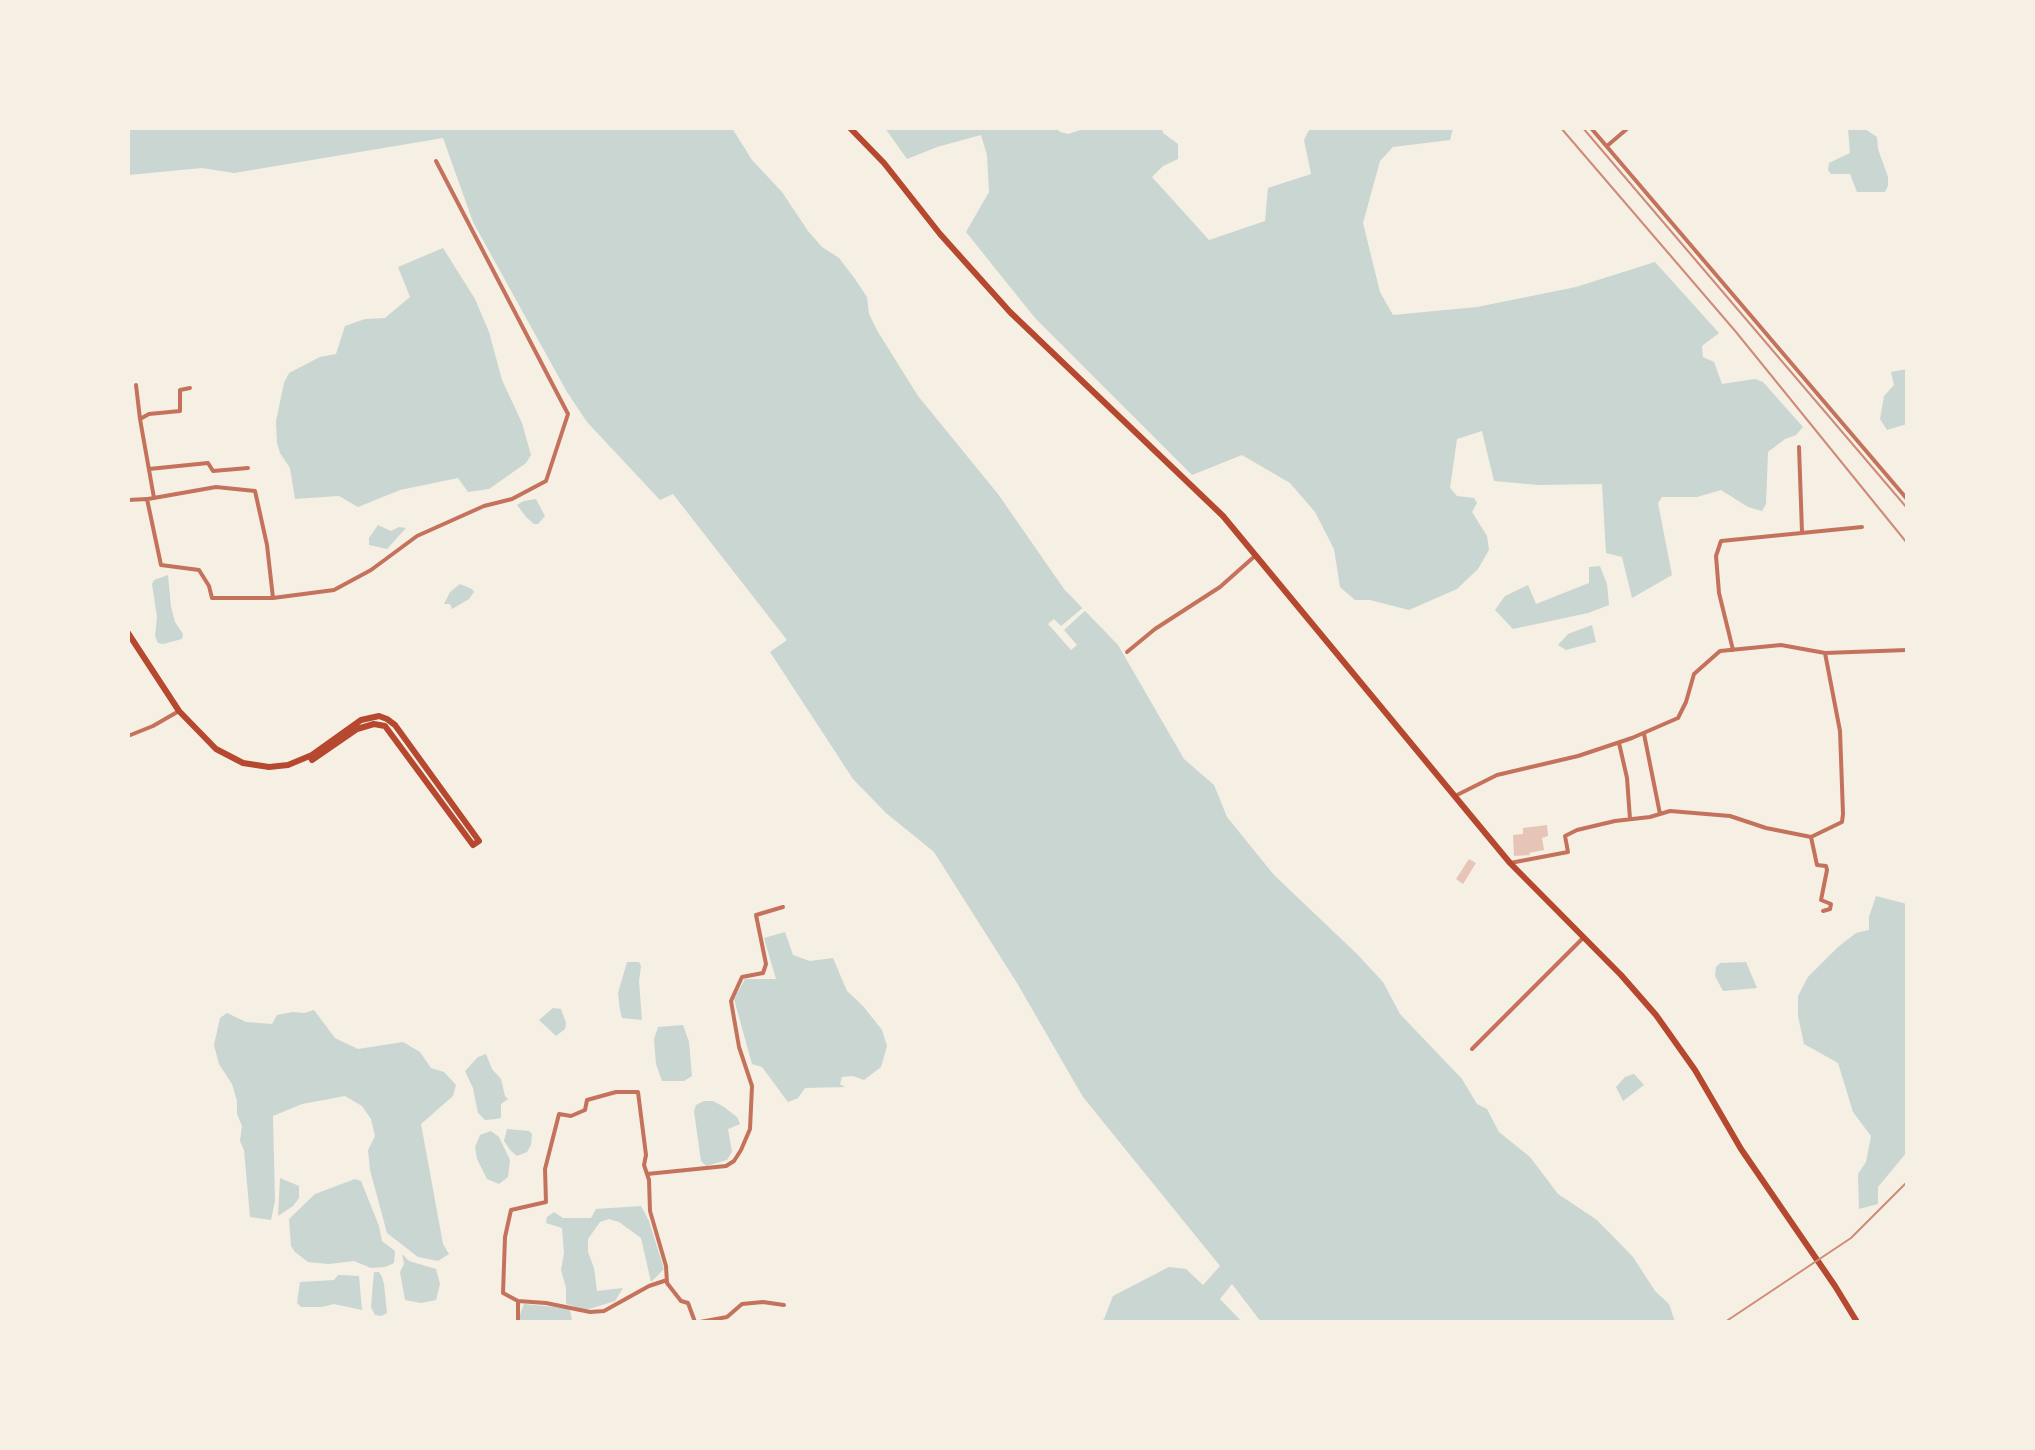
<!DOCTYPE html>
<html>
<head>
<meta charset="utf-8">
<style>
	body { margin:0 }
	#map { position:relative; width:2035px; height:1450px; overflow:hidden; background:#f6efe4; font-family:Helvetica,sans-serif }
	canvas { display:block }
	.frame { position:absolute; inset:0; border:130px solid #f6efe4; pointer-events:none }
</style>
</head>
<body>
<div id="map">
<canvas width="2035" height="1450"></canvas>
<div class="frame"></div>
</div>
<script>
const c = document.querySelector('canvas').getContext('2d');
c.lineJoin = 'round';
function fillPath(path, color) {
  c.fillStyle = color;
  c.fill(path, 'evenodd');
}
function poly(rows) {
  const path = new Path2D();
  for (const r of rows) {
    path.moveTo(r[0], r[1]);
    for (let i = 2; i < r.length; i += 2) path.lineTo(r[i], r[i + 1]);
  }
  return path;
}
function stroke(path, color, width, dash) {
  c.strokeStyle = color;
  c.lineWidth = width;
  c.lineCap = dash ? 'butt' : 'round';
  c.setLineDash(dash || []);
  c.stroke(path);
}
const water = poly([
	[128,128,732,128,752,160,782,192,808,231,822,247,839,258,855,279,867,297,869,314,878,332,918,396,998,494,1064,589,1118,645,1184,759,1214,785,1227,817,1274,875,1356,953,1383,982,1400,1014,1462,1079,1477,1104,1487,1109,1499,1132,1530,1157,1558,1194,1597,1220,1633,1257,1655,1291,1669,1304,1675,1322,1261,1322,1232,1284,1220,1299,1242,1322,1100,1322,1104,1319,1113,1296,1169,1267,1186,1269,1203,1285,1220,1266,1083,1097,1017,983,934,852,886,813,853,779,770,652,787,640,673,494,660,500,587,422,567,392,473,222,443,138,234,173,202,168,128,175],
	[885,128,1057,128,1060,132,1068,134,1087,128,1162,128,1163,133,1178,144,1178,159,1163,166,1152,177,1209,240,1265,221,1268,188,1311,174,1304,140,1310,128,1453,128,1450,140,1393,147,1380,161,1363,223,1380,292,1393,315,1477,307,1576,287,1655,262,1719,333,1702,346,1703,357,1714,362,1722,384,1755,379,1763,382,1803,427,1796,435,1785,439,1768,452,1766,504,1762,511,1748,507,1721,490,1697,497,1662,497,1658,503,1672,575,1632,598,1622,557,1606,553,1602,484,1538,485,1494,481,1482,431,1457,439,1450,488,1457,496,1474,498,1477,503,1472,512,1487,536,1489,550,1478,569,1457,589,1409,610,1370,600,1355,600,1340,587,1334,549,1315,512,1290,483,1242,455,1192,475,1035,318,966,232,989,192,987,155,981,135,937,147,907,159],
	[1848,128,1865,129,1877,137,1878,149,1888,177,1888,186,1885,192,1857,192,1850,174,1831,174,1828,170,1829,163,1850,153],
	[443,248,475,299,489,332,502,380,522,423,531,455,526,463,489,489,468,492,458,478,400,490,358,507,339,496,295,499,290,468,280,453,277,443,276,421,284,383,289,373,320,357,336,354,345,326,365,319,385,318,410,297,398,267],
	[1907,369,1907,424,1887,430,1880,419,1884,396,1894,385,1891,372],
	[536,499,545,516,538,524,534,524,526,517,517,505,524,501],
	[378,525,391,531,399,527,406,528,387,549,369,545,369,538],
	[1600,566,1607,584,1609,605,1588,613,1513,629,1495,610,1505,596,1528,585,1536,604,1589,583,1589,567],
	[168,575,171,607,175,622,183,634,182,639,163,644,158,643,155,636,157,617,152,584,154,580],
	[460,584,472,589,474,592,469,599,452,609,450,604,444,604,450,592],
	[1592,625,1596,642,1566,650,1558,645,1568,634],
	[1876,896,1907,904,1907,1152,1878,1187,1878,1204,1859,1209,1858,1174,1866,1162,1871,1136,1853,1112,1838,1063,1804,1044,1798,1016,1798,996,1808,977,1838,947,1856,933,1869,930,1869,917],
	[785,932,793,955,810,961,833,958,847,991,863,1006,882,1030,887,1046,881,1067,864,1080,853,1076,842,1077,840,1084,845,1087,805,1088,798,1098,788,1102,762,1067,752,1064,734,999,745,979,776,979,764,938],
	[627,962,639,962,641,966,639,981,642,1020,622,1018,620,1010,618,993],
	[1746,962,1757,988,1723,991,1715,976,1716,967,1720,963],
	[553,1008,561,1009,566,1023,565,1029,556,1036,539,1020],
	[314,1010,335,1038,358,1049,403,1042,420,1052,431,1068,444,1072,456,1085,453,1096,421,1124,443,1244,449,1254,438,1261,418,1257,387,1233,370,1170,368,1150,375,1136,371,1119,362,1106,345,1096,302,1104,273,1116,275,1201,271,1220,250,1217,244,1150,240,1141,242,1126,237,1114,237,1101,232,1084,219,1064,214,1045,220,1018,227,1013,246,1022,272,1024,277,1015,293,1012,304,1013],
	[683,1025,689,1042,692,1076,684,1081,662,1081,656,1064,654,1039,658,1027],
	[486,1054,492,1069,501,1079,505,1096,508,1099,501,1104,501,1118,496,1119,485,1120,478,1113,473,1088,465,1071,478,1057],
	[1634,1074,1644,1085,1623,1101,1616,1087,1625,1077],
	[704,1101,713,1101,724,1107,737,1117,740,1124,728,1129,732,1152,727,1160,706,1166,701,1161,694,1111,696,1105],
	[507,1129,529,1131,532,1134,531,1145,527,1152,517,1156,511,1151,504,1141],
	[491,1131,499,1137,510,1160,508,1177,499,1184,487,1179,477,1159,475,1147,480,1135],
	[280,1178,299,1186,299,1198,293,1206,278,1216],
	[355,1179,361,1181,379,1226,382,1241,395,1251,394,1263,385,1267,371,1268,354,1261,329,1264,308,1262,295,1252,291,1246,289,1219,315,1194],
	[641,1206,649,1221,664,1269,651,1282,641,1238,619,1222,609,1219,600,1222,588,1239,588,1252,594,1268,597,1291,623,1288,615,1301,586,1310,566,1304,566,1288,561,1270,564,1253,562,1228,546,1223,547,1217,554,1212,563,1218,591,1218,596,1209],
	[402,1254,409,1261,436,1269,440,1284,436,1300,421,1303,405,1300,400,1272,404,1264],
	[374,1272,379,1272,382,1277,384,1284,387,1313,381,1316,375,1315,371,1307],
	[338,1275,359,1276,362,1310,334,1304,322,1307,301,1307,297,1303,300,1282,334,1280],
	[524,1304,565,1308,570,1310,572,1321,520,1322,519,1317]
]);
const pier = poly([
	[1085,606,1087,609,1064,630,1077,645,1071,650,1048,624,1054,619,1061,626]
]);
const building = poly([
	[1547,825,1548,836,1542,838,1544,850,1529,853,1530,855,1514,856,1513,835,1523,834,1523,828],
	[1469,859,1476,863,1463,884,1456,879]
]);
const minor = poly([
	[1591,128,1907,499],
	[1607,146,1628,128],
	[136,385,140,419],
	[1799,447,1802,532],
	[149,469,208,463,213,471,248,468],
	[154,498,140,419,149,414,180,411,180,390,190,388],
	[148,499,216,487,255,491,267,545,273,598],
	[128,500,147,499,161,565,199,570,209,586,212,598,273,598,334,590,371,570,417,536,484,506,512,499,546,481,568,414,436,161],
	[1733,650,1719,593,1716,556,1721,541,1862,527],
	[1127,652,1155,629,1220,587,1256,555],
	[1644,734,1660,814],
	[128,736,153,726,179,711],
	[1619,743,1627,778,1630,819],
	[1455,796,1497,775,1578,756,1632,738,1678,718,1686,702,1694,674,1720,651,1781,645,1825,653,1907,650],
	[1510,863,1568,852,1565,836,1577,830,1615,821,1650,817,1670,811,1730,816,1766,828,1811,837],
	[1823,911,1830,909,1831,904,1821,900,1827,870,1826,866,1817,865,1811,837,1842,822,1843,814,1840,731,1825,653],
	[1472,1049,1583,938],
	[647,1174,726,1166,734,1161,741,1150,750,1129,752,1086,739,1047,731,1001,742,977,763,973,766,964,756,915,783,907],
	[518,1301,546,1303,590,1312,604,1311,649,1286,667,1280],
	[518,1322,518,1301,503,1293,505,1237,511,1210,546,1202,545,1169,559,1114,571,1116,585,1110,587,1100,616,1092,638,1092,646,1155,644,1165,649,1180,650,1211,666,1266,667,1283,681,1301,688,1303,695,1322],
	[700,1322,727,1317,742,1304,763,1302,784,1305]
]);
const trunk = poly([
	[850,128,884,163,940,234,1010,312,1223,516,1510,863,1621,975,1656,1015,1695,1070,1741,1149,1835,1286,1857,1322],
	[128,633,179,711,216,749,243,763,269,767,288,765,312,755,361,720,379,716,387,719,395,725,479,841,473,845],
	[312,760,357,729,374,724,385,726,473,845]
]);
const rail = poly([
	[1561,128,1736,332,1907,543],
	[1583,128,1907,508],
	[1725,1322,1851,1238,1907,1182]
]);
fillPath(water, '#c9d6d2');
fillPath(pier, '#f6efe4');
fillPath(building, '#e6c5b7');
stroke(minor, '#c5725c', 4);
stroke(trunk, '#b5482f', 6);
stroke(rail, '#cf8b77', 2);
</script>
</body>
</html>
